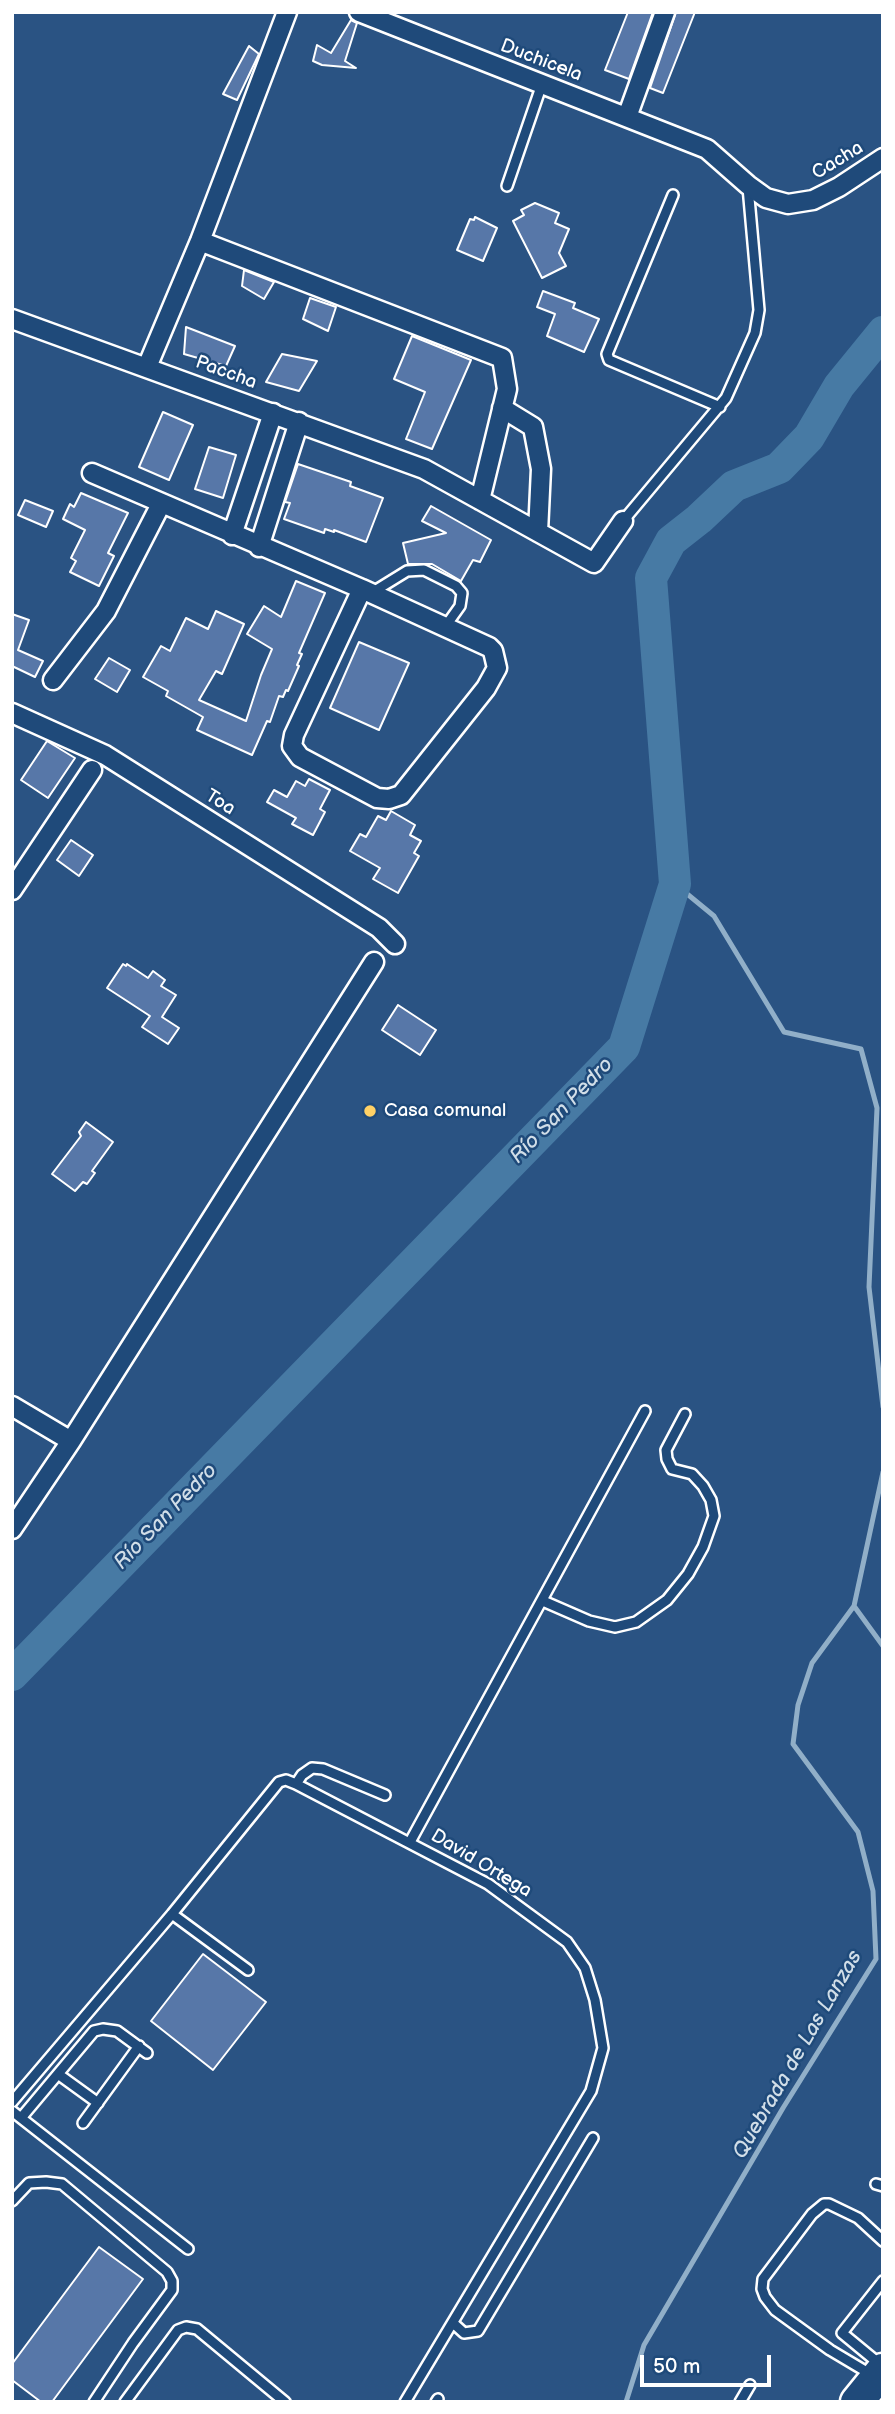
<!DOCTYPE html>
<html>
<head>
<meta charset="utf-8">
<style>
	body { margin:0 }
	#map { position:relative; width:895px; height:2414px; overflow:hidden; background:#2a5383; font-family:"Balsamiq Sans",sans-serif }
	canvas { display:block }
	.frame { position:absolute; inset:0; border:14px solid #fff; pointer-events:none }
	.scale { position:absolute; left:640px; top:2355px; width:131px; height:32px; box-sizing:border-box; border:4px solid #fff; border-top:0; padding-left:9px; font-size:21px; line-height:24px; white-space:nowrap; color:#fff; -webkit-text-stroke:5px #1f4a7a; paint-order:stroke }
</style>
</head>
<body>
<div id="map">
<canvas width="895" height="2414"></canvas>
<div class="frame"></div>
<div class="scale">50 m</div>
</div>
<script>
const c = document.querySelector('canvas').getContext('2d');
c.lineJoin = 'round';
function poly(rows) {
  const path = new Path2D();
  for (const r of rows) {
    path.moveTo(r[0], r[1]);
    for (let i = 2; i < r.length; i += 2) path.lineTo(r[i], r[i + 1]);
  }
  return path;
}
function stroke(path, color, width, dash) {
  c.strokeStyle = color;
  c.lineWidth = width;
  c.lineCap = dash ? 'butt' : 'round';
  c.setLineDash(dash || []);
  c.stroke(path);
}
function fillPath(path, color) {
  c.fillStyle = color;
  c.fill(path, 'evenodd');
}
function write(font, color, halo, rows, align = 'center') {
  c.font = font + ' "Balsamiq Sans",sans-serif';
  c.lineWidth = 5;
  c.setLineDash([]);
  c.textBaseline = 'middle';
  c.strokeStyle = halo;
  c.fillStyle = color;
  for (const [text, x, y, turn = 0] of rows) {
    c.save();
    c.translate(x, y);
    c.rotate((+turn || 0) * Math.PI / 180);
    c.textAlign = isNaN(turn) ? turn : align;
    if (halo) c.strokeText(text, 0, 0);
    c.fillText(text, 0, 0);
    c.restore();
  }
}
const stream = poly([
	[675,884,714,916,784,1032,861,1049,877,1108,869,1287,883,1407],
	[854,1606,883,1646],
	[626,2402,644,2345,783,2108,876,1959,873,1891,858,1832,793,1744,798,1705,812,1663,854,1606,883,1472]
]);
const river = poly([
	[12,1675,624,1047,675,884,651,578,671,541,699,519,734,486,779,468,809,437,839,386,883,332]
]);
const building = poly([
	[628,12,653,12,629,79,605,70,628,12],
	[676,12,695,12,663,93,650,88,676,12],
	[351,20,357,23,345,61,356,68,322,65,313,61,317,45,331,53,351,20],
	[249,46,259,54,237,100,223,94,249,46],
	[535,203,559,213,555,223,569,229,559,253,566,266,542,278,513,221,524,215,521,210,535,203],
	[475,217,497,228,483,261,457,250,470,219,474,220,475,217],
	[244,270,274,282,264,299,242,286,244,270],
	[543,291,575,303,573,308,599,319,584,352,547,336,555,314,537,307,543,291],
	[310,298,336,307,328,331,303,319,310,298],
	[186,327,235,346,226,366,184,354,186,327],
	[412,336,471,360,432,449,406,439,425,392,394,379,412,336],
	[282,354,317,361,299,391,266,382,282,354],
	[163,412,193,425,169,480,139,467,163,412],
	[209,447,236,455,223,498,195,489,209,447],
	[298,464,351,482,350,486,383,498,366,542,334,530,334,532,325,529,324,533,284,519,290,503,285,502,298,464],
	[81,493,128,513,108,553,114,556,99,586,70,572,76,561,71,558,85,530,63,519,70,504,74,507,81,493],
	[25,500,53,511,46,527,18,515,25,500],
	[431,506,491,540,480,562,473,560,461,581,432,564,408,564,403,543,446,533,422,521,431,506],
	[296,581,325,593,299,653,302,654,297,665,299,666,288,691,286,690,283,697,279,696,270,722,267,721,252,755,197,730,203,717,166,696,168,691,143,677,161,646,170,651,186,618,208,629,216,611,244,624,222,674,216,671,199,700,246,721,261,675,272,649,247,634,264,606,281,617,296,581],
	[12,614,29,620,18,650,43,661,35,677,12,666,12,614],
	[359,642,409,663,379,730,330,708,359,642],
	[109,658,130,670,117,692,95,679,109,658],
	[47,741,75,758,48,798,21,780,47,741],
	[309,779,330,790,320,809,325,812,313,835,292,824,296,818,267,802,274,790,287,797,296,781,305,786,309,779],
	[391,811,415,825,410,835,421,841,414,853,419,856,398,893,373,879,380,868,350,851,360,834,366,837,378,816,386,820,391,811],
	[71,840,93,855,79,876,57,860,71,840],
	[123,964,126,966,127,964,148,978,153,971,165,980,161,986,176,995,162,1017,179,1028,168,1044,142,1027,150,1016,107,988,123,964],
	[398,1005,436,1030,420,1055,382,1030,398,1005],
	[86,1122,113,1142,92,1171,95,1173,87,1184,83,1182,75,1191,52,1174,81,1136,79,1132,86,1122],
	[203,1954,266,2002,213,2070,151,2021,203,1954],
	[99,2247,143,2279,52,2402,41,2402,12,2380,12,2364,99,2247]
]);
const lane = poly([
	[507,186,542,84],
	[673,195,607,354,609,360,720,407],
	[623,521,726,398,755,333,759,310,748,187],
	[373,592,407,571,424,570,456,586,462,593,460,606,445,627],
	[543,1601,589,1621,615,1627,636,1622,667,1600,688,1574,703,1547,714,1516,711,1500,703,1486,692,1474,672,1469,667,1459,666,1450,685,1414],
	[296,1784,302,1775,312,1768,323,1769,385,1795],
	[410,1842,645,1411],
	[172,1914,248,1970],
	[58,2074,98,2103],
	[12,2102,172,1914,279,1782,286,1780,296,1784,488,1884,567,1942,585,1968,595,2000,603,2048,591,2091,405,2402],
	[12,2111,188,2249],
	[21,2118,94,2031,103,2029,117,2031,147,2053],
	[83,2123,139,2046],
	[876,2184,883,2186],
	[12,2201,29,2183,46,2182,62,2184,167,2272,172,2281,172,2290,133,2343,94,2402],
	[453,2323,464,2333,478,2331,593,2138],
	[882,2366,842,2333,883,2281],
	[872,2375,830,2350,775,2310,765,2297,762,2289,763,2279,812,2214,824,2204,829,2204,858,2218,883,2241],
	[125,2402,178,2330,186,2327,197,2329,285,2402],
	[436,2402,438,2399],
	[740,2402,750,2385]
]);
const street = poly([
	[359,12,707,149,748,185,766,198,788,204,813,200,839,187,883,158],
	[627,117,665,12],
	[200,241,502,358,507,389,480,500],
	[12,319,424,469,594,563,623,521],
	[147,367,200,241,287,12],
	[502,408,533,427,541,469,538,532],
	[92,473,362,589,489,647,493,651,497,668,486,688,401,795,389,799,377,798,300,757,292,746,294,735,362,589],
	[232,535,273,413],
	[259,547,299,422],
	[53,680,106,611,161,504],
	[12,713,105,755,360,916,379,928,395,944],
	[12,890,92,770],
	[12,1406,71,1441],
	[12,1529,71,1441,374,962]
]);
const highway = poly([
	[857,2402,883,2370]
]);
const markers = [
	[370,1111,7,"#ffd166"]
];
const streetNames = [
	["Duchicela",541,61,21],
	["Cacha",838,161,-31],
	["Paccha",226,373,20],
	["Toa",220,803,32],
	["David Ortega",481,1864,31]
];
const poiNames = [
	["Casa comunal",384,1111]
];
const waterNames = [
	["Río San Pedro",562,1111,-46],
	["Río San Pedro",166,1517,-46],
	["Quebrada de Las Lanzas",798,2055,-60]
];
stroke(stream, '#91afc8', 5);
stroke(river, '#477aa4', 32);
fillPath(building, '#5777a8');
stroke(building, '#fff', 2);
stroke(lane, '#fff', 14);
stroke(street, '#fff', 23);
stroke(highway, '#fff', 37);
stroke(lane, '#1f4a7a', 9);
stroke(street, '#1f4a7a', 18);
stroke(highway, '#1f4a7a', 32);
for (const [x, y, r, color] of markers) {
  const dot = new Path2D();
  dot.arc(x, y, r, 0, 2 * Math.PI);
  c.fillStyle = color;
  c.fill(dot);
  stroke(dot, '#1f4a7a', 2.5);
}
write('19px', '#fff', '#1f4a7a', streetNames);
write('19px', '#fff', '#1f4a7a', poiNames, 'left');
write('italic 21px', '#d1dee8', '#1f4a7a', waterNames);
</script>
</body>
</html>
